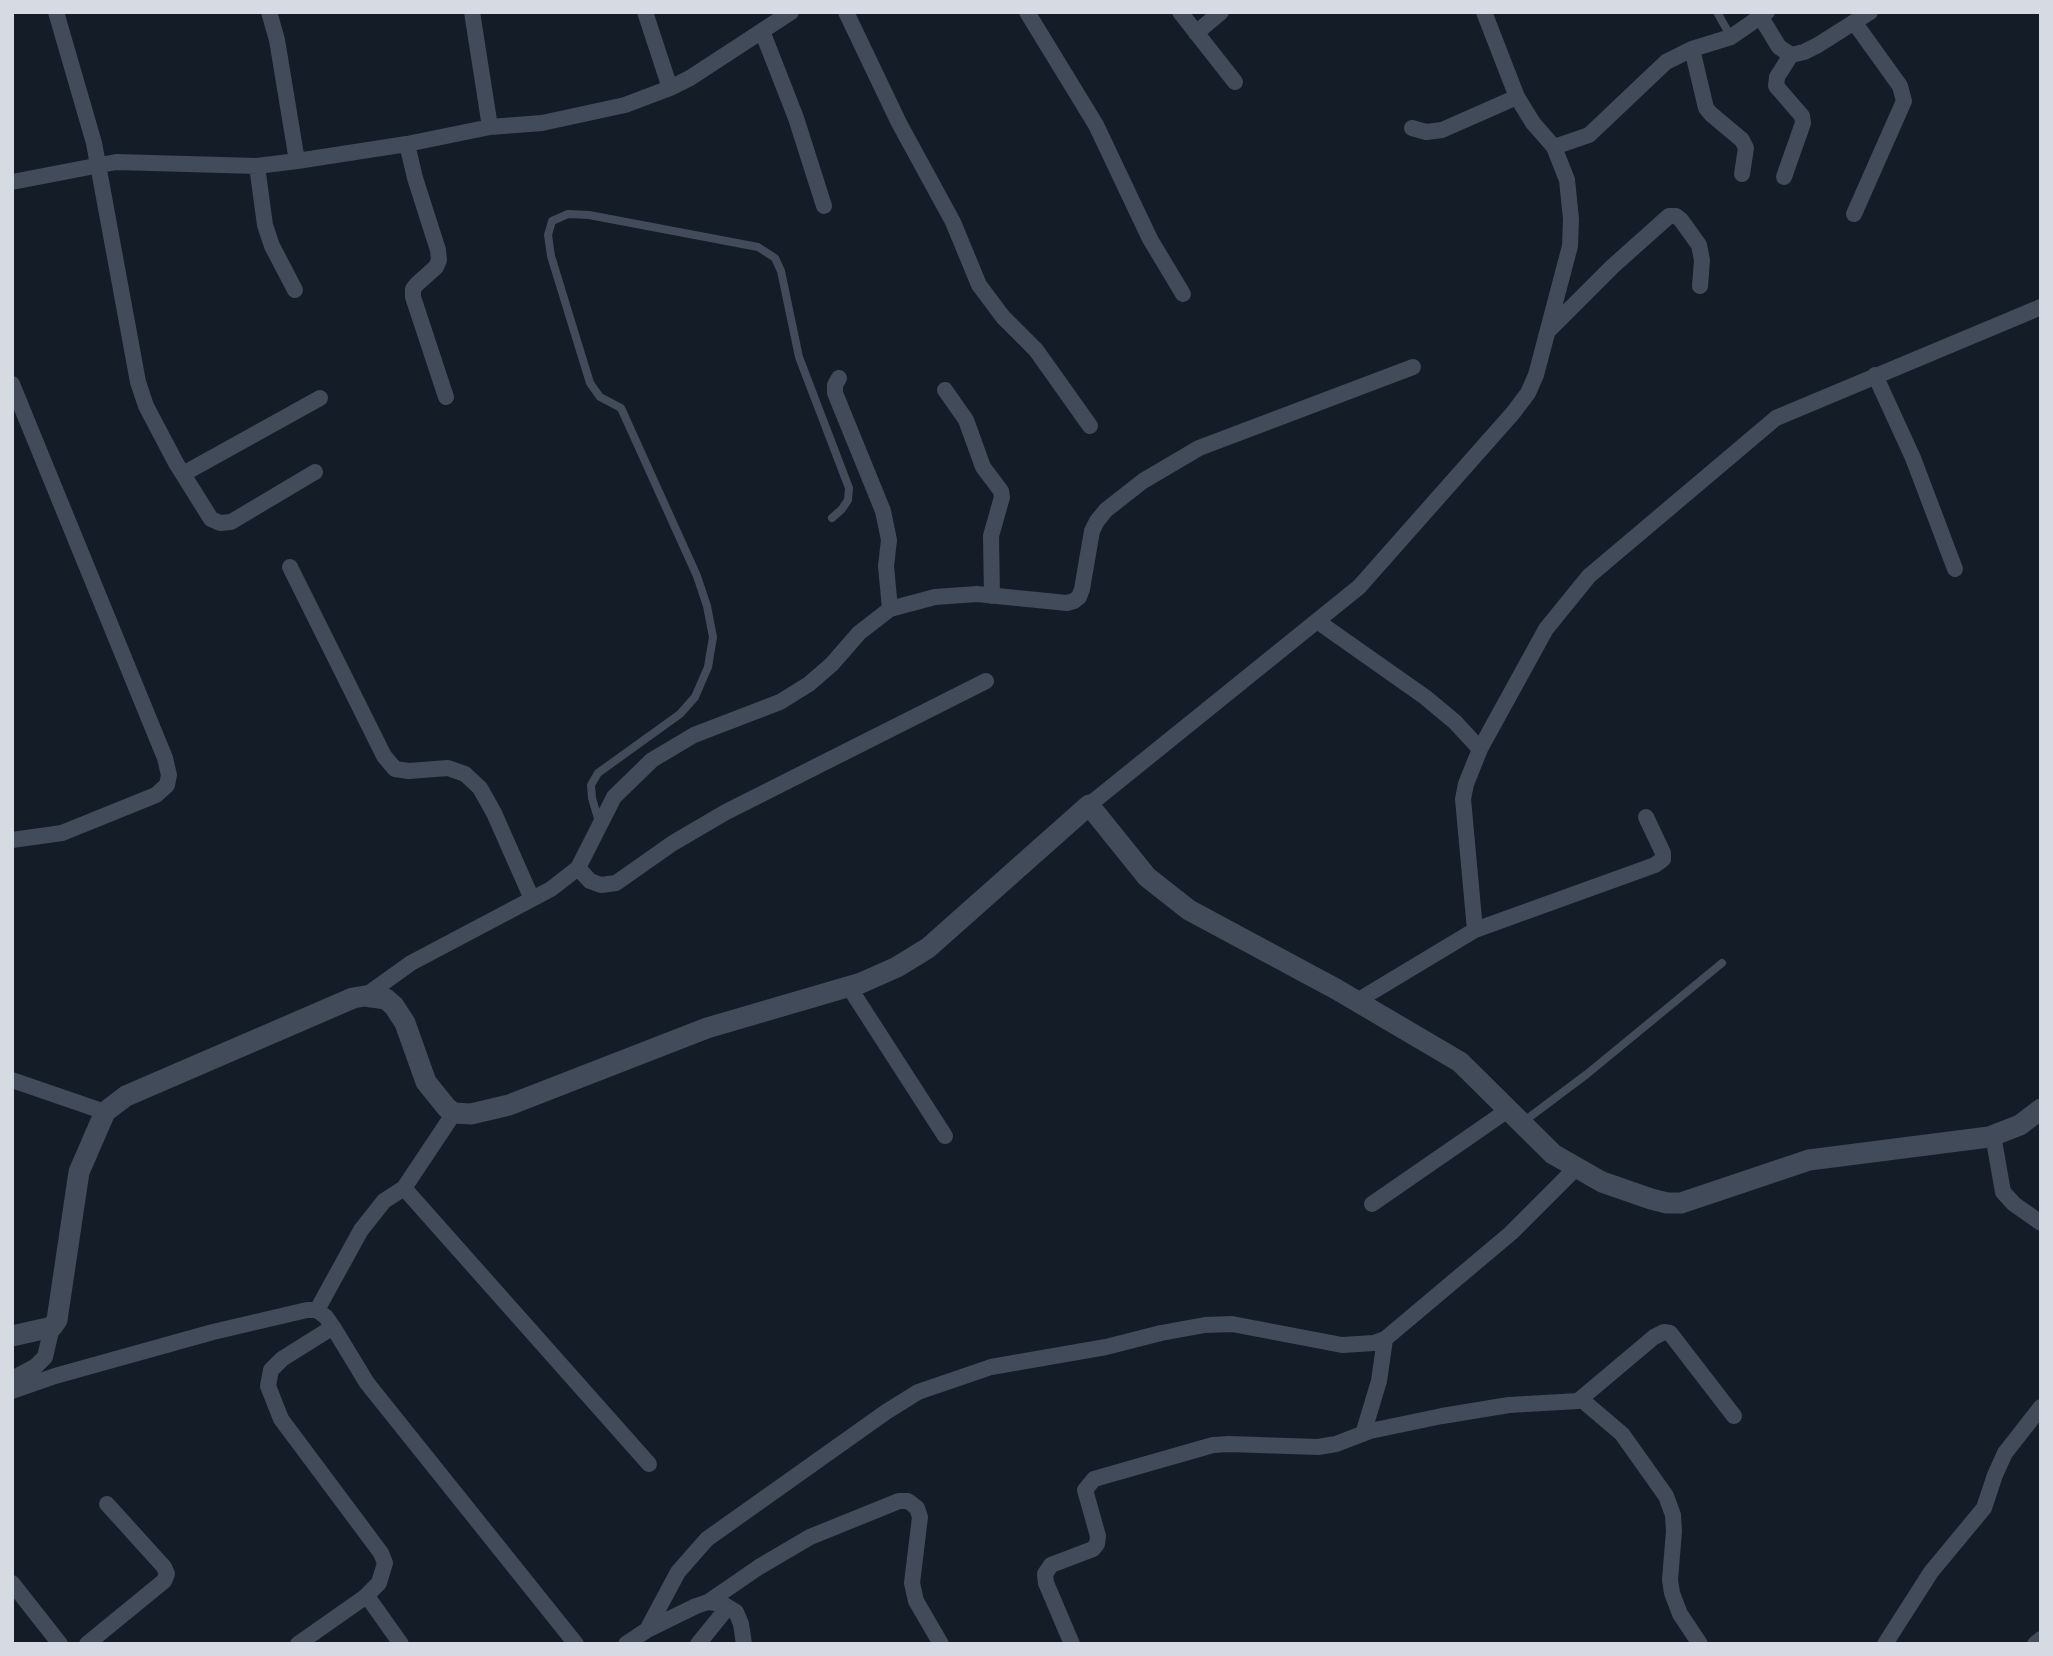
<!DOCTYPE html>
<html>
<head>
<meta charset="utf-8">
<style>
	body { margin:0 }
	#map { position:relative; width:2053px; height:1656px; overflow:hidden; background:#141c28; font-family:"Open Sans",sans-serif }
	canvas { display:block }
	.frame { position:absolute; inset:0; border:14px solid #d5dae3; pointer-events:none }
</style>
</head>
<body>
<div id="map">
<canvas width="2053" height="1656"></canvas>
<div class="frame"></div>
</div>
<script>
const c = document.querySelector('canvas').getContext('2d');
c.lineJoin = 'round';
function poly(rows) {
  const path = new Path2D();
  for (const r of rows) {
    path.moveTo(r[0], r[1]);
    for (let i = 2; i < r.length; i += 2) path.lineTo(r[i], r[i + 1]);
  }
  return path;
}
function stroke(path, color, width, dash) {
  c.strokeStyle = color;
  c.lineWidth = width;
  c.lineCap = dash ? 'butt' : 'round';
  c.setLineDash(dash || []);
  c.stroke(path);
}
const service = poly([
	[1717,12,1731,37],
	[599,822,592,798,591,785,598,773,680,714,695,697,708,667,713,637,707,606,697,576,621,408,600,397,590,383,551,256,548,235,552,221,568,214,589,215,758,247,775,258,781,271,799,357,849,488,848,500,842,509,832,518],
	[1523,1122,1587,1074,1722,963]
]);
const minor = poly([
	[56,12,94,143,138,382,146,406,176,463,211,519,220,523,231,522,315,472],
	[269,12,277,40,297,161],
	[472,12,490,127],
	[645,12,670,88],
	[846,12,899,123,953,222,979,285,1003,317,1036,350,1090,426],
	[1027,12,1096,125,1150,239,1183,294],
	[1180,12,1235,82],
	[1760,16,1779,47,1791,55,1804,52,1818,45,1870,12],
	[762,31,796,118,824,206],
	[1196,33,1221,12],
	[1692,49,1706,108,1711,114,1742,140,1746,148,1742,174],
	[1412,128,1426,132,1442,130,1517,97],
	[407,144,415,178,438,250,439,260,436,267,417,284,413,289,413,297,446,397],
	[1554,147,1589,135,1666,62,1692,49,1731,37,1767,12],
	[257,166,265,225,272,246,295,290],
	[1784,177,1803,123,1802,116,1776,86,1777,77,1791,55],
	[12,182,116,162,257,166,297,161,407,144,490,127,542,123,625,105,670,88,690,78,791,12],
	[1854,214,1904,101,1900,86,1854,22],
	[1550,329,1613,266,1669,216,1676,216,1681,220,1699,245,1702,260,1700,286],
	[1875,375,1913,458,1955,569],
	[839,378,835,385,835,393,883,511,889,540,886,566,890,609],
	[12,384,165,758,169,775,167,785,156,795,62,833,12,840],
	[945,390,966,420,983,467,1001,491,1002,497,991,536,992,596],
	[183,474,320,398],
	[290,567,384,756,395,769,409,771,448,768,465,774,480,788,494,813,532,899],
	[1317,621,1425,697,1455,722,1480,749],
	[1089,805,1359,587,1513,413,1528,393,1536,375,1570,246,1571,219,1567,180,1554,147,1533,123,1517,97,1484,12],
	[578,868,590,881,601,885,616,883,673,843,726,812,986,681],
	[1475,930,1463,799,1466,784,1480,749,1546,629,1589,576,1776,418,2041,307],
	[849,987,945,1136],
	[365,996,411,963,551,889,578,868,614,797,652,760,694,735,780,702,809,684,832,664,859,633,890,609,935,597,977,594,1067,603,1074,601,1079,597,1082,589,1092,531,1097,521,1106,510,1143,481,1199,448,1413,367],
	[1357,1001,1475,930,1655,865,1663,859,1663,853,1646,817],
	[12,1080,105,1112],
	[1993,1135,2003,1192,2014,1204,2041,1223],
	[404,1188,649,1464],
	[1372,1204,1508,1110],
	[317,1310,361,1230,384,1201,404,1188,454,1113],
	[12,1379,36,1366,45,1357,52,1327],
	[12,1391,55,1376,213,1332,307,1310,317,1310,326,1317,333,1327,367,1383,576,1644],
	[1582,1400,1622,1434,1666,1496,1673,1515,1674,1531,1670,1580,1672,1593,1680,1614,1700,1644],
	[1363,1434,1379,1381,1385,1339],
	[12,1583,60,1644],
	[367,1596,401,1644],
	[708,1602,759,1567,810,1537,899,1501,908,1501,917,1508,920,1517,912,1583,916,1601,941,1644],
	[647,1630,678,1572,707,1539,886,1412,918,1392,991,1367,1106,1347,1161,1333,1205,1325,1232,1324,1342,1345,1374,1343,1385,1339,1511,1233,1575,1169],
	[87,1644,164,1581,167,1574,164,1567,107,1504],
	[298,1644,365,1597,379,1583,385,1563,381,1553,281,1419,268,1386,271,1370,282,1359,333,1327],
	[626,1644,647,1630,696,1606,708,1602,723,1604,736,1612,741,1624,744,1644],
	[698,1644,728,1607],
	[1072,1644,1046,1583,1045,1574,1051,1565,1093,1549,1097,1544,1098,1536,1085,1490,1094,1479,1213,1445,1229,1444,1318,1447,1336,1444,1370,1431,1442,1416,1509,1405,1578,1401,1654,1337,1664,1332,1670,1333,1734,1416],
	[1885,1644,1931,1572,1984,1508,1995,1475,2005,1453,2041,1407],
	[2035,1644,2041,1639]
]);
const tertiary = poly([
	[12,1336,52,1327,57,1320,79,1172,105,1112,126,1096,353,998,365,996,386,999,394,1006,405,1023,426,1082,447,1108,454,1113,471,1114,509,1105,707,1028,861,983,897,967,928,948,1089,805,1147,877,1189,910,1336,989,1460,1062,1553,1154,1602,1182,1651,1199,1667,1203,1681,1203,1809,1160,1989,1137,2020,1125,2041,1109]
]);
stroke(service, '#424b59', 8);
stroke(minor, '#424b59', 16);
stroke(tertiary, '#424b59', 21);
</script>
</body>
</html>
